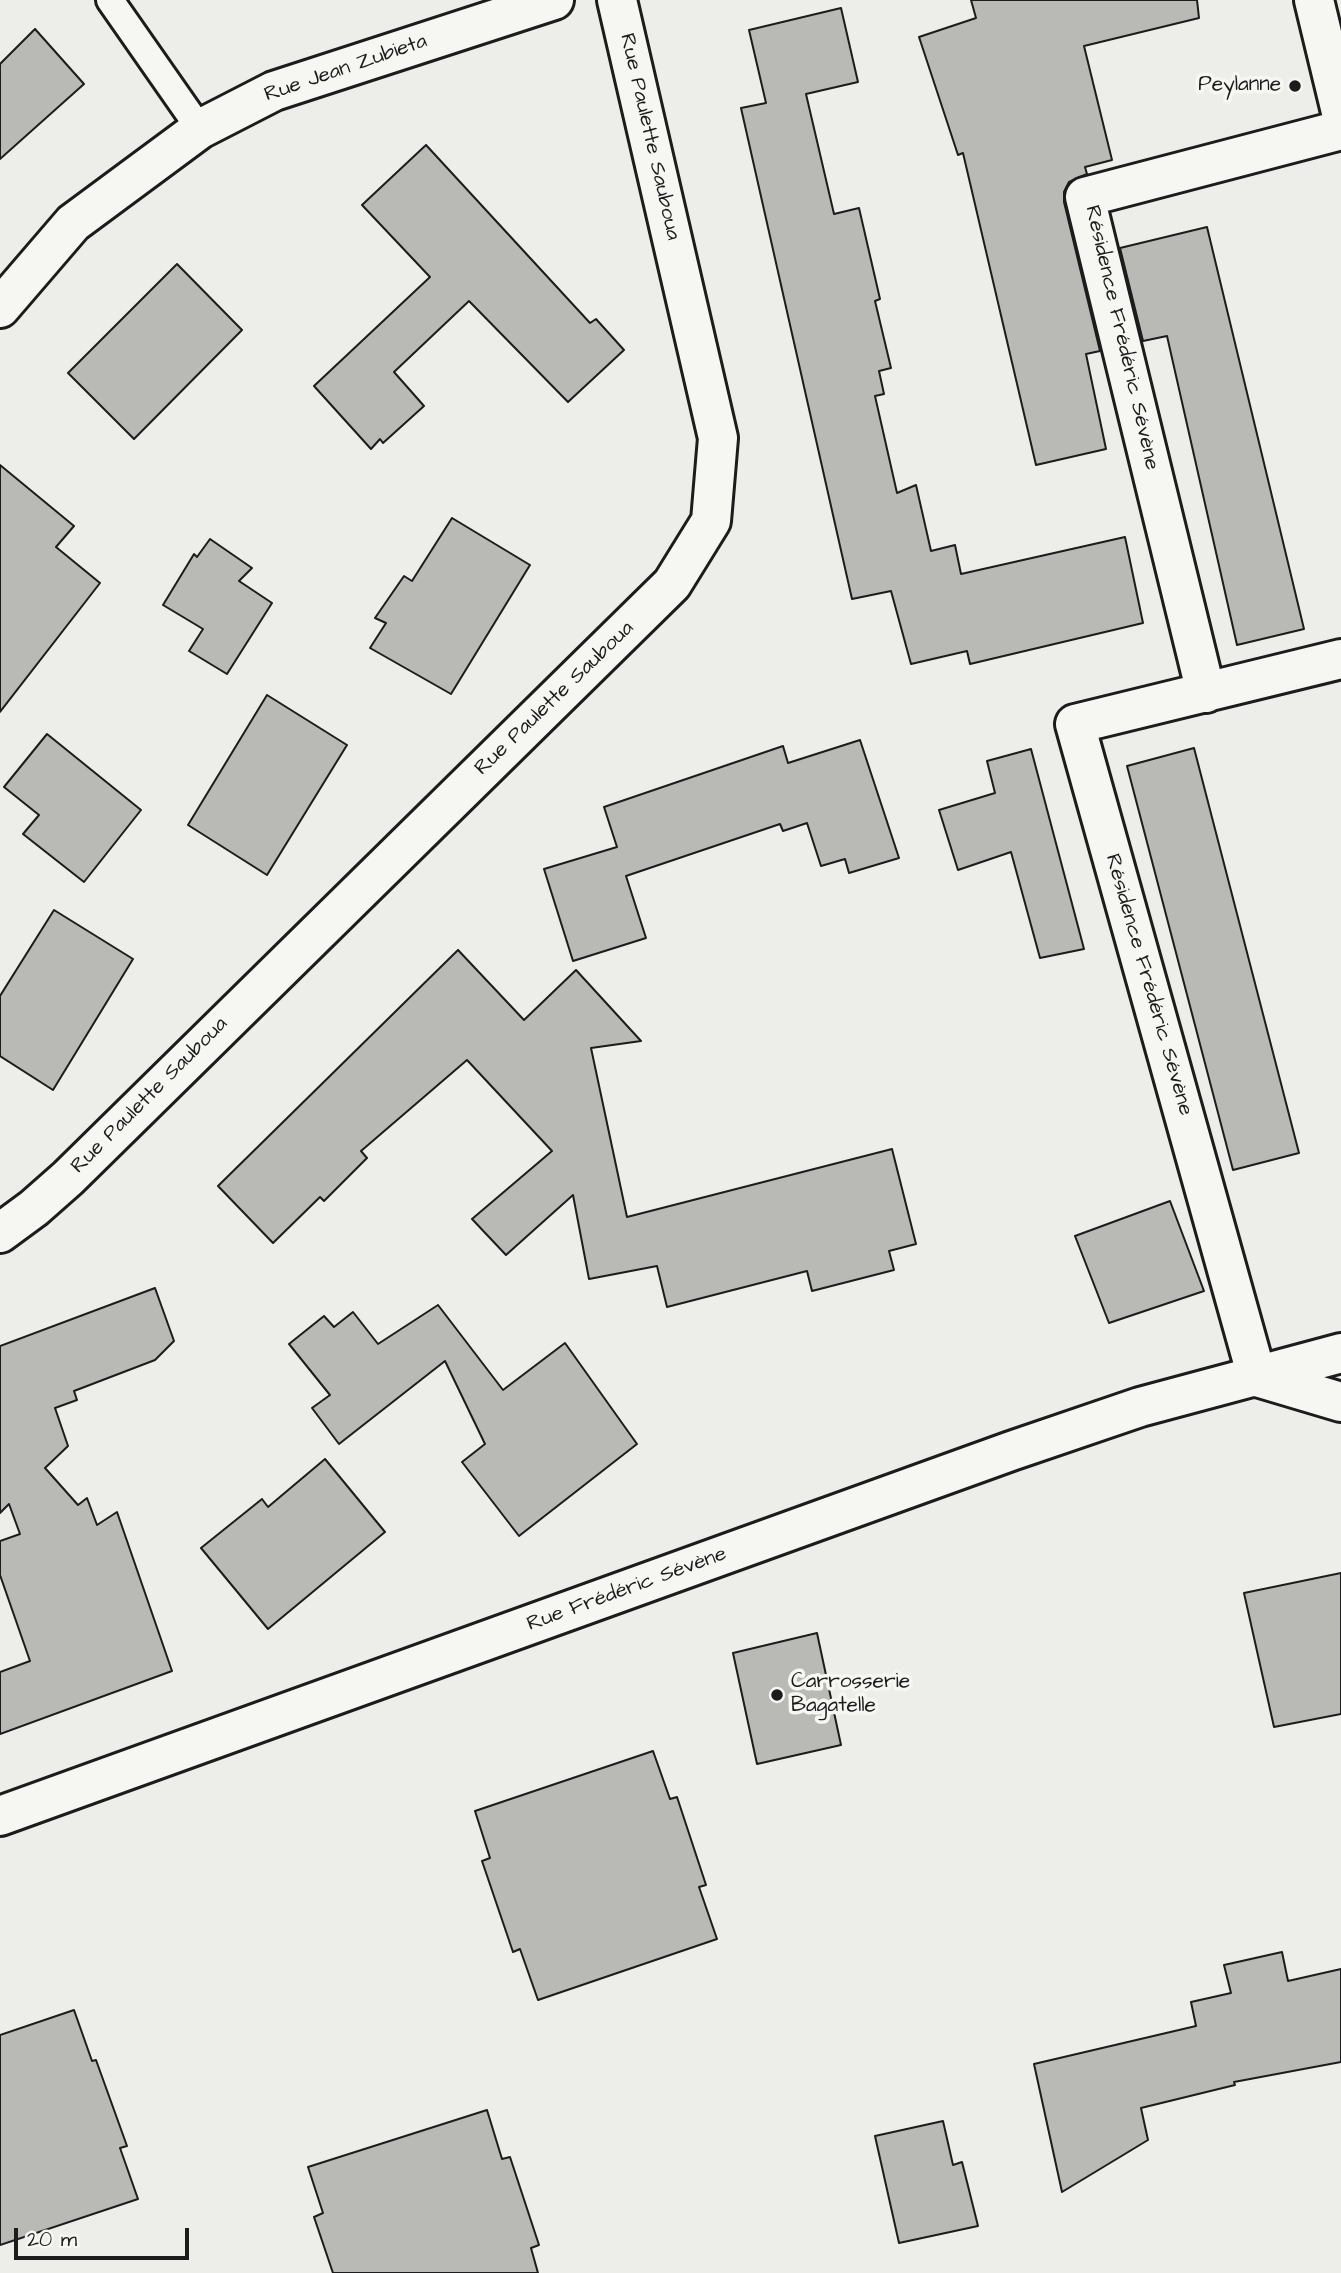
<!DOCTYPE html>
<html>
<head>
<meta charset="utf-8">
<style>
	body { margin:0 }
	#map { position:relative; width:1341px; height:2273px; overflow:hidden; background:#edede9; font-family:"Architects Daughter",sans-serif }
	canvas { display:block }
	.scale { position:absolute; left:14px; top:2228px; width:175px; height:32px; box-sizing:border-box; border:4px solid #1c1c1c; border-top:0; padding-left:9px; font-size:21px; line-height:24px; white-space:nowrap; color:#1c1c1c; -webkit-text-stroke:5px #f6f6f2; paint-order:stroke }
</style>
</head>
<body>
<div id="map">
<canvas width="1341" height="2273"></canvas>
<div class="scale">20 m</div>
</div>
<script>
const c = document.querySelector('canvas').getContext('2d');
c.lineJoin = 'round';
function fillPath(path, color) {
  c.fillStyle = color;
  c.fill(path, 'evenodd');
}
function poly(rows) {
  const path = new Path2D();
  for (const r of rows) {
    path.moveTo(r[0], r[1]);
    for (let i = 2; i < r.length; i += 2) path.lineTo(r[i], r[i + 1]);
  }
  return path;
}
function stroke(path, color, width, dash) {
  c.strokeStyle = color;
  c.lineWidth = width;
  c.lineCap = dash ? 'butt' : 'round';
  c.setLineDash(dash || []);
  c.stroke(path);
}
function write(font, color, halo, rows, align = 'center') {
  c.font = font + ' "Architects Daughter",sans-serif';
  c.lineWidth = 7;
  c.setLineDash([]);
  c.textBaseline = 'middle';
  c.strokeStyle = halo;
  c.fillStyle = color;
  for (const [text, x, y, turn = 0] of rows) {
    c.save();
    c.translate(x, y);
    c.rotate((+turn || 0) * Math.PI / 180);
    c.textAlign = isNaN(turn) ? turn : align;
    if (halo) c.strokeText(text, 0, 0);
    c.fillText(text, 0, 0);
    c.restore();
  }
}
const building = poly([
	[971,0,1197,0,1199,18,1084,46,1112,160,1085,167,1087,174,1069,182,1064,192,1064,202,1100,351,1086,354,1106,449,1036,465,963,153,958,155,919,37,976,18,971,0],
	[841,8,858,82,806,94,834,214,859,208,880,299,875,301,891,368,879,371,884,394,875,396,897,493,916,485,931,551,955,545,961,574,1125,537,1143,623,970,664,967,651,911,664,891,591,852,599,741,108,766,103,749,30,841,8],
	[35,29,84,84,0,159,0,64,35,29],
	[426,145,590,323,596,319,624,350,568,402,469,301,394,372,424,406,383,443,380,439,371,449,314,386,430,277,362,205,426,145],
	[1207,227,1304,629,1237,645,1167,336,1143,341,1120,248,1207,227],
	[177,264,242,330,134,439,68,373,177,264],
	[0,465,74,526,56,547,100,583,0,712,0,465],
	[452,518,530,565,451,694,370,648,386,623,375,618,404,576,412,581,452,518],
	[210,539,252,568,239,581,272,603,227,674,189,651,203,629,163,605,194,554,197,557,210,539],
	[267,695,347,745,267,875,188,825,267,695],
	[47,734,141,810,84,882,23,834,39,815,4,787,47,734],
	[860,740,899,858,849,873,845,859,821,866,807,823,783,831,780,824,626,876,646,938,573,961,544,869,617,847,604,807,783,746,788,763,860,740],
	[1194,748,1299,1153,1233,1170,1127,766,1194,748],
	[1031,749,1084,949,1040,958,1011,852,958,870,939,810,995,793,987,761,1031,749],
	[54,910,133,959,53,1090,0,1056,0,996,54,910],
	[458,950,524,1020,576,970,641,1041,591,1048,627,1217,892,1149,916,1244,889,1251,894,1270,812,1291,807,1271,667,1307,657,1266,589,1279,573,1195,506,1255,472,1219,552,1151,467,1060,361,1151,367,1158,324,1201,320,1197,273,1243,218,1186,458,950],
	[1170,1201,1204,1291,1109,1323,1075,1236,1170,1201],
	[155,1288,174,1341,155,1360,74,1391,77,1400,55,1408,68,1446,45,1468,78,1505,87,1498,97,1525,117,1512,172,1671,0,1734,0,1672,30,1661,0,1575,0,1541,20,1534,9,1504,0,1513,0,1346,155,1288],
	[438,1305,503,1390,565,1343,637,1444,519,1536,462,1462,485,1444,445,1361,339,1444,312,1408,330,1395,289,1344,324,1316,334,1327,353,1312,378,1344,438,1305],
	[325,1459,385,1532,268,1629,201,1548,262,1499,268,1507,325,1459],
	[1341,1573,1341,1714,1274,1727,1244,1593,1341,1573],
	[817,1633,841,1745,757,1764,733,1653,817,1633],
	[653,1751,670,1799,677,1797,706,1885,699,1887,717,1939,538,2000,520,1949,513,1952,482,1861,490,1858,475,1811,653,1751],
	[1282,1952,1288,1981,1341,1969,1341,2062,1234,2082,1235,2085,1141,2108,1148,2140,1062,2192,1034,2064,1196,2026,1191,2002,1231,1993,1224,1965,1282,1952],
	[74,2010,92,2061,96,2060,127,2146,120,2148,138,2199,0,2245,0,2035,74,2010],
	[487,2110,502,2159,510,2157,539,2245,531,2248,538,2273,333,2273,314,2217,323,2213,308,2167,487,2110],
	[943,2121,953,2165,962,2162,978,2226,899,2243,875,2136,943,2121]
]);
const lane = poly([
	[110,0,200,129]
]);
const street = poly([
	[1314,0,1341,112],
	[0,308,73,223,200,129,274,91,554,0],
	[1206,693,1085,197,1341,130],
	[0,1233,34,1208,68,1178,672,584,711,521,718,438,617,0],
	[1257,1377,1075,724,1341,659]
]);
const secondary = poly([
	[1257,1377,1341,1402],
	[0,1816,1011,1451,1140,1407,1341,1353]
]);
const markers = [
	[1295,86,7,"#1c1c1c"],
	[777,1695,7,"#1c1c1c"]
];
const streetNames = [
	["Rue Jean Zubieta",346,69,-19],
	["Rue Paulette Sauboua",649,137,77],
	["Résidence Frédéric Sévène",1121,338,77],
	["Rue Paulette Sauboua",555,699,-44],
	["Résidence Frédéric Sévène",1148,985,74],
	["Rue Paulette Sauboua",150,1096,-45],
	["Rue Frédéric Sévène",627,1590,-20]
];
const poiNames = [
	["Peylanne",1281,86],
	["Carrosserie",791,1683,"left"],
	["Bagatelle",791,1707,"left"]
];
fillPath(building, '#b9b9b6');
stroke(building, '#1c1c1c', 2);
stroke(lane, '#1c1c1c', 32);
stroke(street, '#1c1c1c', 44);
stroke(secondary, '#1c1c1c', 44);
stroke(lane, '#f6f6f2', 26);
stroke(street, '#f6f6f2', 38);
stroke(secondary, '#f6f6f2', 38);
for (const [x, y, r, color] of markers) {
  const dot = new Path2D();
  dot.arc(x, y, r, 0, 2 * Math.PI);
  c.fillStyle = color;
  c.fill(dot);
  stroke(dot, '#f6f6f2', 2.5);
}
write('21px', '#1c1c1c', '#f6f6f2', streetNames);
write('21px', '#1c1c1c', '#f6f6f2', poiNames, 'right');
</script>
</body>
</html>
